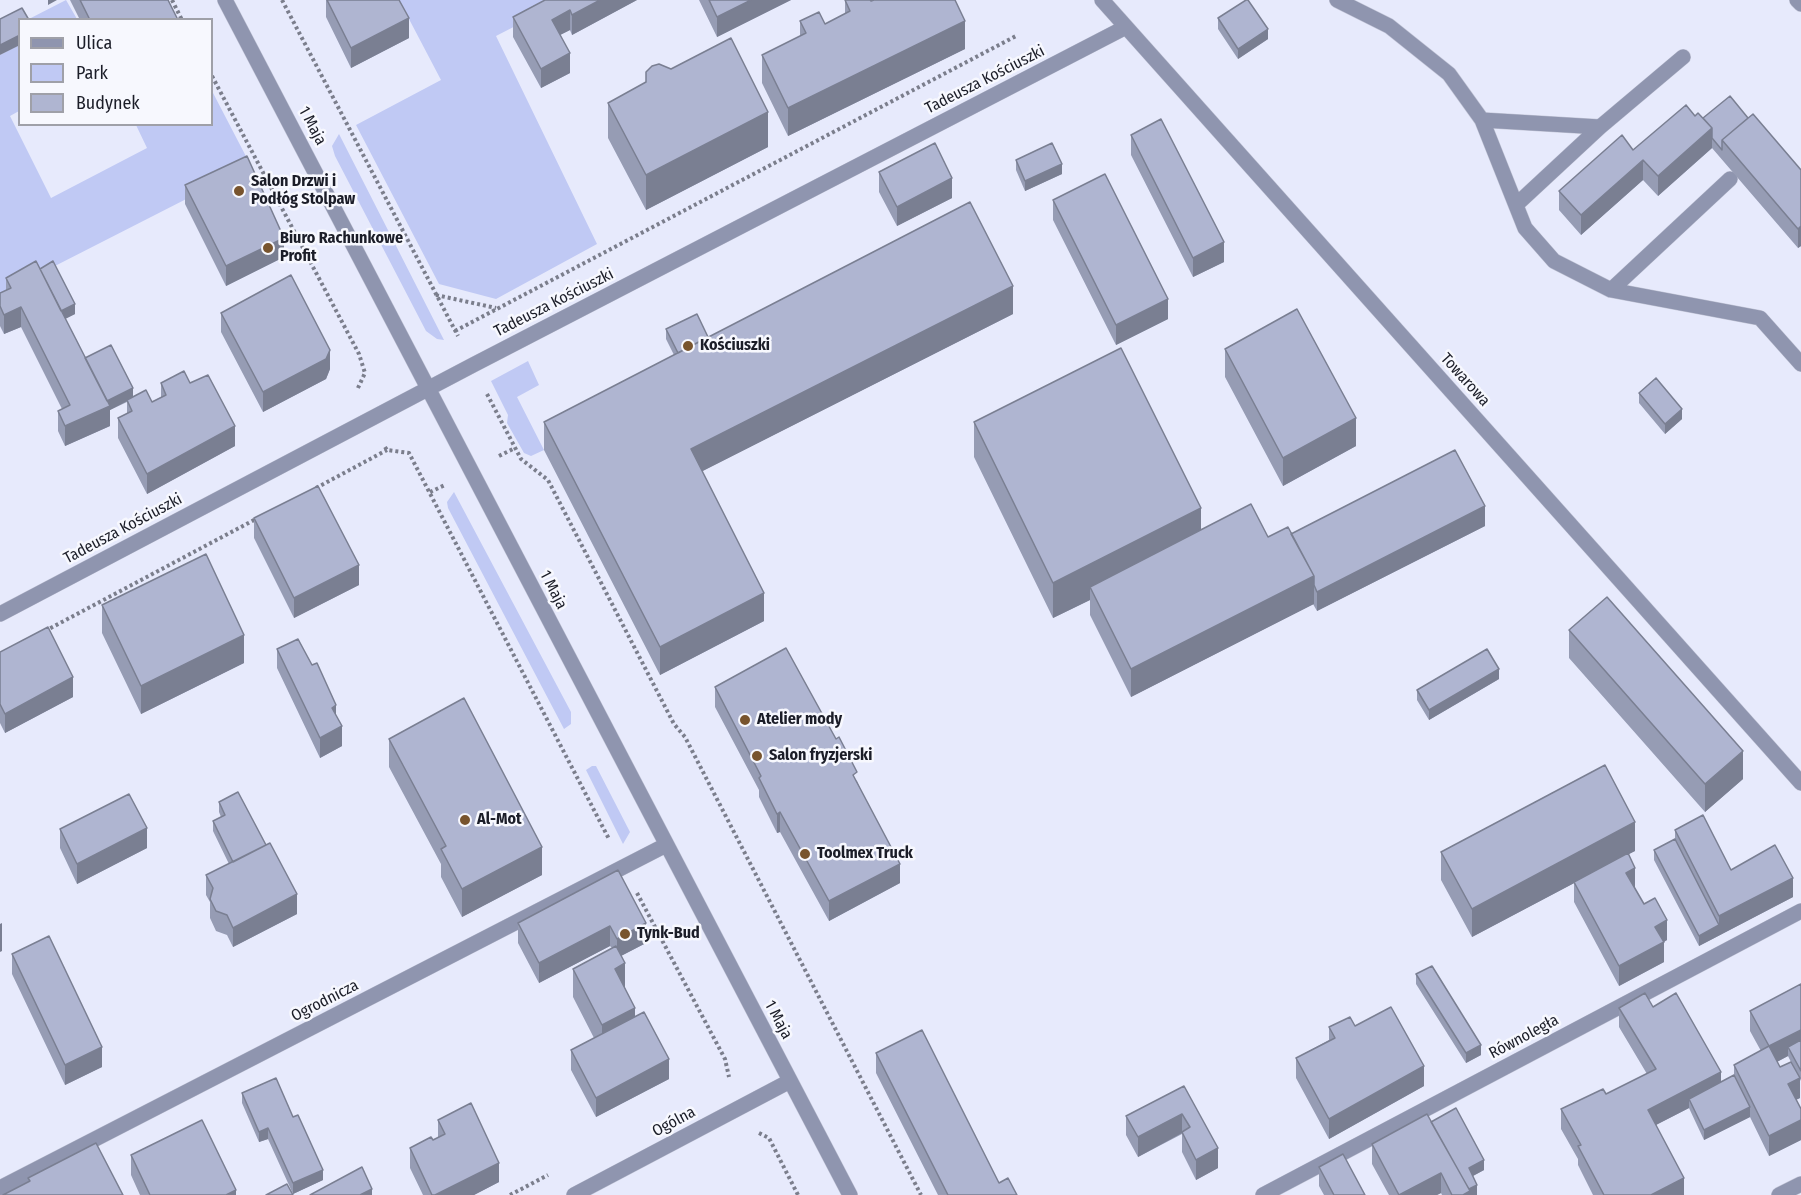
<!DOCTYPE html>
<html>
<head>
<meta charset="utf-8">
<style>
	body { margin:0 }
	#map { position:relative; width:1801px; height:1195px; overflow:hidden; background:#e7eafc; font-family:"Fira Sans Condensed",sans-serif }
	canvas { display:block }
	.legend { position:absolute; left:18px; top:18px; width:195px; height:108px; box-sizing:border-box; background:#f7f8fe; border:2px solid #9fa0a8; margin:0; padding:8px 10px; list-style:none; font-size:18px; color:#1b1d28 }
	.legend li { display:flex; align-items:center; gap:12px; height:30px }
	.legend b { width:30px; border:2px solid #9fa0a8 }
</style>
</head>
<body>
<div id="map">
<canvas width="1801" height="1195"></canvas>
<ul class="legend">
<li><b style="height:8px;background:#8f95af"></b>Ulica</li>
<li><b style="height:16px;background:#c0c9f4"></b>Park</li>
<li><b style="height:16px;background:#afb5d1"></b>Budynek</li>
</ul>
</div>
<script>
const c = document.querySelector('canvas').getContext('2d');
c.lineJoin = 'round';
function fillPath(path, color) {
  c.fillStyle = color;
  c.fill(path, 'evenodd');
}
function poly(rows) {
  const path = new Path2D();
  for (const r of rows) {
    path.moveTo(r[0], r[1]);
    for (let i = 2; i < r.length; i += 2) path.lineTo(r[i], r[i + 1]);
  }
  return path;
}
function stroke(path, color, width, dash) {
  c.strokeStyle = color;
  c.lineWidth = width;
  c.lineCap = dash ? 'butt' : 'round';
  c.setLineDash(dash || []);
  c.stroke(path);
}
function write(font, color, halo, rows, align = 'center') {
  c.font = font + ' "Fira Sans Condensed",sans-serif';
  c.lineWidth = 5;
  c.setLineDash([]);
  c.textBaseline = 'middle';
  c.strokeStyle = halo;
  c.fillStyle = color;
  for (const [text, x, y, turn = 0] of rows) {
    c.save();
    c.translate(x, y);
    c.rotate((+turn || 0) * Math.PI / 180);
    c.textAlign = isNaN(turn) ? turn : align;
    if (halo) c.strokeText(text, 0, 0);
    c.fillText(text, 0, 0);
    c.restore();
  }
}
const green = poly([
	[66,0,77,19,27,20],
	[399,0,566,0,496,36,597,244,496,299,439,284,356,125,441,80],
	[19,45,19,111,10,116,51,198,147,148,136,125,212,124,212,91,251,166,0,294,0,55],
	[339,134,444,340,437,339,426,331,335,156,332,146],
	[528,361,539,385,517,397,544,450,531,456,524,453,507,423,508,415,491,381],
	[454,492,571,712,571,724,564,729,448,508,447,502],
	[592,766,596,766,630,832,623,844,586,770]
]);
const path = poly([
	[172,0,182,20],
	[282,0,458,336],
	[212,76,359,354,365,373,357,390],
	[436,295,496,308],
	[455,331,1016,36],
	[487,394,521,459,548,480,674,724,685,737,921,1195],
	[385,447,387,450,409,453,609,839],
	[499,456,515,448],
	[316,488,387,450],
	[430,492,445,485],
	[45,631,256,519],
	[637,893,725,1059,729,1077],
	[759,1133,769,1138,798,1195],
	[510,1195,548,1175]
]);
const minor = poly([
	[225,0,850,1195],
	[1102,0,1801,783],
	[1337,0,1389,26,1449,74,1482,120,1525,228,1554,261,1611,290,1760,318,1801,364],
	[1797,0,1801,4],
	[1482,120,1600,127,1683,57],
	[1516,205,1600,127],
	[1611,290,1730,179],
	[0,614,473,365,1126,27],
	[0,1188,666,845],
	[574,1195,790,1081],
	[1263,1195,1801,911],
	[1779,1195,1801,1184]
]);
const wall = poly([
	[70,0,168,0,178,20,80,20],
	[326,0,399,0,409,38,351,68,326,17],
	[637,0,572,35,570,30,560,35,570,73,541,88,513,37,513,17],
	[699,0,791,0,717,37],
	[845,0,871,1,965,49,788,136,762,83,762,55,800,36,800,21,825,24,845,14],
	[1218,18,1268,39,1238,59,1218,29],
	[608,103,768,147,646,210,608,138],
	[1695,116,1703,118,1748,118,1801,170,1801,246,1798,248,1712,148,1658,196,1643,180,1581,235,1559,210,1559,191],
	[1131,135,1224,262,1193,277,1131,155],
	[1016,160,1062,174,1025,191,1016,170],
	[879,172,952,198,897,226,879,192],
	[185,185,284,257,226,286,185,204],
	[1053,200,1168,319,1116,345,1053,220],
	[40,269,75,314,65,319,85,358,133,397,152,402,161,397,161,383,190,383,235,446,147,494,118,438,118,418,127,414,127,402,110,410,110,426,65,446,58,431,58,411,62,409,21,327,4,334,0,326,0,293,6,291,6,278],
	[221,313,330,369,326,379,263,412,221,332],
	[1013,314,702,471,764,621,660,675,544,450,544,422,674,355,666,339,666,329,708,337],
	[1225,349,1356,446,1283,486,1225,377],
	[1639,393,1682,419,1665,434,1639,403],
	[974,422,1201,530,1268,537,1291,534,1485,526,1317,611,1313,604,1131,697,1090,615,1090,600,1053,618,974,457],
	[254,518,359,585,294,618,254,538],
	[102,605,244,663,141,714,102,633],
	[1569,630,1743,779,1705,812,1569,658],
	[277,649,336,716,342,746,320,758,277,668],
	[0,652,73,697,5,733,0,723],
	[1499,679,1429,720,1417,700,1417,690],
	[715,687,857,781,900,883,829,921,780,832,777,833,759,797,759,790,715,707],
	[389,739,542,875,462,917,441,877,441,864,389,767],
	[219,802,297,914,233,947,227,935,216,931,210,918,210,902,206,895,206,875,229,864,213,831,213,821,221,817,219,812],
	[60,829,147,848,77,884,60,848],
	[1675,830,1731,870,1793,897,1699,946,1654,860,1654,850,1675,839],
	[1635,851,1628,854,1635,887,1634,888,1644,904,1667,940,1664,942,1664,962,1619,986,1574,902,1574,883,1472,937,1441,880,1441,852],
	[618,870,646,943,621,956,625,988,635,1016,669,1079,596,1117,571,1070,571,1050,594,1038,573,997,573,969,612,948,610,946,539,983,518,943,518,923],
	[12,954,102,1067,65,1085,12,974],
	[1416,974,1481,1055,1466,1063,1416,984],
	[1801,984,1801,1081,1800,1079,1800,1098,1796,1100,1801,1109,1801,1140,1769,1156,1750,1117,1704,1140,1689,1108,1656,1125,1684,1195,1593,1195,1578,1165,1578,1159,1561,1129,1561,1109,1606,1094,1647,1074,1619,1027,1619,1008,1653,1007,1721,1082,1734,1075,1734,1065,1761,1051,1750,1031,1750,1011],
	[1788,1056,1791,1062,1780,1067,1777,1062],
	[1355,1026,1424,1086,1329,1139,1296,1078,1296,1058,1329,1040,1329,1027],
	[876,1053,999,1183,1017,1195,938,1195,876,1073],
	[1184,1086,1218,1168,1196,1180,1182,1152,1182,1134,1138,1157,1126,1135,1126,1116],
	[242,1093,293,1117,323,1180,293,1194,268,1139,259,1142,242,1103],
	[438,1120,499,1182,474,1195,423,1195,410,1168,410,1148,438,1138],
	[1431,1122,1484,1170,1473,1176,1477,1185,1477,1195,1442,1195,1441,1193,1437,1195,1389,1195,1372,1164,1372,1144],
	[131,1155,236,1195,140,1195,131,1175],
	[1319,1167,1365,1195,1324,1195,1319,1186]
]);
const shadedWall = poly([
	[48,0,57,0,48,5],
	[600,0,637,0,572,35,572,15],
	[751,0,791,0,717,37,717,17],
	[570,10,570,30,552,39,552,20],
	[409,18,409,38,351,68,351,48],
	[965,21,965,49,788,136,788,108],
	[1268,29,1268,39,1238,59,1238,49],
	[20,35,20,45,0,55,0,45],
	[570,53,570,73,541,88,541,69],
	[768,112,768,147,646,210,646,175],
	[1712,128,1712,148,1658,196,1658,176],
	[1643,160,1643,180,1581,235,1581,215],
	[1062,164,1062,174,1025,191,1025,181],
	[952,178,952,198,897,226,897,207],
	[1801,226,1801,246,1798,248,1798,229],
	[284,238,284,257,226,286,226,266],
	[1224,242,1224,262,1193,277,1193,258],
	[1013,286,1013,314,691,477,691,449],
	[1168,299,1168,319,1116,345,1116,325],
	[75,304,75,314,59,322,59,312],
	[21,307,21,327,4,334,4,315],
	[330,350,330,369,326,379,263,412,263,392],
	[133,388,133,398,110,410,110,426,65,446,65,426,103,403],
	[1682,409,1682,419,1665,434,1665,424],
	[1356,418,1356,446,1283,486,1283,458],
	[235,426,235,446,147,494,147,474],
	[1485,506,1485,526,1317,611,1317,592],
	[1201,508,1201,543,1090,587,1090,600,1053,618,1053,583],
	[359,565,359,585,294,618,294,598],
	[1314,576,1314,604,1131,697,1131,669],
	[764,593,764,621,660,675,660,647],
	[244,635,244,663,141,714,141,686],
	[1499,669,1499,679,1429,720,1429,710],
	[73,677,73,697,5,733,5,714],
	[336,705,336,725,332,708],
	[342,726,342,746,320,758,320,738],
	[1743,751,1743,779,1705,812,1705,784],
	[780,812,780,832,777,833,777,814],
	[1635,822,1635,851,1472,937,1472,909],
	[147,828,147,848,77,884,77,864],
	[542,847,542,875,462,917,462,889],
	[900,864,900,883,829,921,829,901],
	[1635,868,1635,887,1626,892,1626,873],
	[1793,878,1793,897,1699,946,1699,936,1719,925,1719,916],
	[297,894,297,914,233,947,233,928],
	[1667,920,1667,940,1655,946,1655,927],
	[2,923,2,951,0,952,0,924],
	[646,923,646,943,617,958,617,939],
	[610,926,610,946,539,983,539,963],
	[1664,942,1664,962,1619,986,1619,966],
	[625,963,625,991,615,969],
	[635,1008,635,1036,602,1053,602,1025],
	[1801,1030,1801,1050,1788,1047,1788,1056,1769,1066,1769,1046],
	[1481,1045,1481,1055,1466,1063,1466,1053],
	[102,1047,102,1067,65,1085,65,1065],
	[669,1059,669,1079,596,1117,596,1098],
	[1424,1066,1424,1086,1329,1139,1329,1119],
	[1721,1072,1721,1092,1689,1099,1689,1108,1648,1129,1648,1110],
	[1800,1078,1800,1098,1788,1103,1788,1084],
	[1750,1107,1750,1117,1704,1140,1704,1130],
	[1182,1114,1182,1133,1138,1157,1138,1137],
	[1801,1120,1801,1140,1769,1156,1769,1136],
	[268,1128,268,1139,259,1142,259,1132],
	[1218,1148,1218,1168,1196,1180,1196,1160],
	[1484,1160,1484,1170,1469,1178,1469,1168],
	[499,1163,499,1182,474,1195,435,1195],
	[323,1170,323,1180,293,1194,293,1183],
	[1441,1173,1441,1193,1437,1195,1400,1195],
	[1684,1178,1684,1195,1651,1195],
	[1477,1185,1477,1195,1463,1195,1465,1191],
	[372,1189,372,1195,360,1195],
	[236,1190,236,1195,226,1195]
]);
const building = poly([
	[80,0,168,0,178,20,90,20,80,0],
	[327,0,399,0,409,18,351,48,327,0],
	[545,0,600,0,572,15,570,10,552,20,570,53,541,69,513,17,545,0],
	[709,0,751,0,717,17,709,0],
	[845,0,870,0,871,1,874,0,955,0,965,21,788,108,762,55,806,33,800,21,819,12,825,24,850,11,845,0],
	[1246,0,1248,0,1268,29,1238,49,1218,18,1246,0],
	[22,8,29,20,20,20,20,35,0,45,0,19,22,8],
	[731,38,768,112,646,175,608,103,646,82,646,72,652,66,659,64,671,69,731,38],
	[1730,96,1748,118,1722,140,1722,150,1712,138,1712,128,1703,118,1730,96],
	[1686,105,1695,116,1698,113,1712,128,1658,176,1643,160,1581,215,1559,191,1622,135,1633,150,1686,105],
	[1753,114,1801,170,1801,226,1798,229,1722,140,1753,114],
	[1161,119,1224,242,1193,258,1131,135,1161,119],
	[935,143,952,178,897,207,879,172,935,143],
	[1052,143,1062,164,1025,181,1016,160,1052,143],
	[247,156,284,238,226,266,185,185,247,156],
	[1105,174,1168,299,1116,325,1053,200,1105,174],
	[970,202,1013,286,691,449,764,593,660,647,544,422,970,202],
	[36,261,110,406,65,426,58,411,70,405,21,307,4,315,0,306,0,293,11,288,6,278,36,261],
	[53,261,75,304,61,311,40,269,53,261],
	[291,275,330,350,326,359,263,392,221,313,291,275],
	[1297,309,1356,418,1283,458,1225,349,1297,309],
	[697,314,708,337,678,353,666,329,697,314],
	[111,345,133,388,107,401,85,358,111,345],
	[1121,348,1201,508,1053,583,974,422,1121,348],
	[184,371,190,383,208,375,235,426,147,474,118,418,132,411,127,400,146,390,152,402,166,395,161,383,184,371],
	[1656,378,1682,409,1665,424,1639,393,1656,378],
	[1455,450,1485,506,1317,592,1314,585,1314,576,1291,534,1455,450],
	[318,486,359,565,294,598,254,518,318,486],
	[1251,504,1268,537,1288,527,1314,576,1131,669,1090,587,1251,504],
	[206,554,244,635,141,686,102,605,206,554],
	[1607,597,1743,751,1705,784,1569,630,1607,597],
	[48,627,73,677,5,714,0,704,0,652,48,627],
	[298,639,312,665,317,663,336,705,332,708,342,726,320,738,277,649,298,639],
	[786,648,836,739,839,737,857,772,853,775,900,864,829,901,780,812,777,814,759,778,761,776,715,687,786,648],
	[1487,649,1499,669,1429,710,1417,690,1487,649],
	[464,698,542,847,462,889,441,849,446,846,389,739,464,698],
	[1605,765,1635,822,1472,909,1441,852,1605,765],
	[238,792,266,845,233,862,213,821,225,815,219,802,238,792],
	[129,794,147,828,77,864,60,829,129,794],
	[1703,815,1731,870,1775,845,1793,878,1719,916,1675,830,1703,815],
	[1675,839,1719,925,1699,936,1654,850,1675,839],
	[270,843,297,894,233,928,227,915,216,911,210,899,213,888,206,875,270,843],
	[1628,853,1635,868,1626,873,1644,904,1655,898,1667,920,1655,927,1664,942,1619,966,1574,882,1628,853],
	[618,870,646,923,617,939,610,926,539,963,518,923,618,870],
	[49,936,102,1047,65,1065,12,954,49,936],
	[616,946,625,963,615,969,635,1008,602,1025,573,969,616,946],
	[1432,966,1481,1045,1466,1053,1416,974,1432,966],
	[1801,984,1801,1030,1769,1046,1750,1011,1801,984],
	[1645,993,1653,1007,1676,993,1721,1072,1648,1110,1684,1178,1651,1195,1604,1195,1578,1146,1581,1145,1561,1109,1603,1089,1606,1094,1656,1069,1619,1008,1645,993],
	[1391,1007,1424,1066,1329,1119,1296,1058,1335,1038,1329,1027,1350,1017,1355,1026,1391,1007],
	[644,1012,669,1059,596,1098,571,1050,644,1012],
	[922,1030,999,1183,1008,1178,1017,1195,948,1195,876,1053,922,1030],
	[1801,1040,1801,1071,1788,1047,1801,1040],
	[1769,1046,1780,1067,1791,1062,1800,1078,1788,1084,1801,1109,1801,1120,1769,1136,1734,1065,1769,1046],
	[1734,1075,1750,1107,1704,1130,1689,1099,1734,1075],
	[276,1078,293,1117,298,1115,323,1170,293,1183,268,1128,259,1132,242,1093,276,1078],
	[1184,1086,1218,1148,1196,1160,1182,1132,1190,1127,1182,1114,1138,1137,1126,1116,1184,1086],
	[471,1103,499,1163,435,1195,432,1195,410,1148,431,1137,433,1140,445,1134,438,1120,471,1103],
	[1456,1108,1484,1160,1469,1168,1477,1185,1469,1189,1431,1122,1456,1108],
	[1427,1114,1470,1191,1463,1195,1452,1195,1441,1173,1399,1195,1372,1144,1427,1114],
	[202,1120,236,1190,226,1195,150,1195,131,1155,202,1120],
	[96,1143,123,1195,3,1195,30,1181,28,1178,96,1143],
	[1343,1154,1365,1195,1334,1195,1319,1167,1343,1154],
	[362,1167,372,1189,360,1195,310,1195,362,1167],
	[287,1184,293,1195,266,1195,287,1184]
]);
const markers = [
	[239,191,6,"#78542e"],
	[268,248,6,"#78542e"],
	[688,346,6,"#78542e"],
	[745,720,6,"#78542e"],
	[757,756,6,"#78542e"],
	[465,820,6,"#78542e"],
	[805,854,6,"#78542e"],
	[625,934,6,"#78542e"]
];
const streetNames = [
	["Tadeusza Kościuszki",985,80,-27],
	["1 Maja",312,126,62],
	["Tadeusza Kościuszki",554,303,-27],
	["Towarowa",1465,380,48],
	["Tadeusza Kościuszki",123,529,-28],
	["1 Maja",553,590,63],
	["Ogrodnicza",325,1001,-27],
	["1 Maja",778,1020,62],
	["Równoległa",1524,1037,-28],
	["Ogólna",674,1122,-28]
];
const poiNames = [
	["Salon Drzwi i",251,182],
	["Podłóg Stolpaw",251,200],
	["Biuro Rachunkowe",280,239],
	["Profit",280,257],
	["Kościuszki",700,346],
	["Atelier mody",757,720],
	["Salon fryzjerski",769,756],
	["Al-Mot",477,820],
	["Toolmex Truck",817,854],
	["Tynk-Bud",637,934]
];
fillPath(green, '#c0c9f4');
stroke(minor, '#c2c5d6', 16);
stroke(path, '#7b7e8c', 4, [3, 3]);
stroke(minor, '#8f95af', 15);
fillPath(wall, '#969cb4');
fillPath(shadedWall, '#7a7f92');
fillPath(building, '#afb5d1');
stroke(building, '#7a7f92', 1.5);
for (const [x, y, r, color] of markers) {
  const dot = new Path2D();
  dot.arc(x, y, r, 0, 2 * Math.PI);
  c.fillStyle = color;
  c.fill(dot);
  stroke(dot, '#f7f8fe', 2);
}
write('16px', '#1b1d28', '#f7f8fe', streetNames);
write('bold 16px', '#1b1d28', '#f7f8fe', poiNames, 'left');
</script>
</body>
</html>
